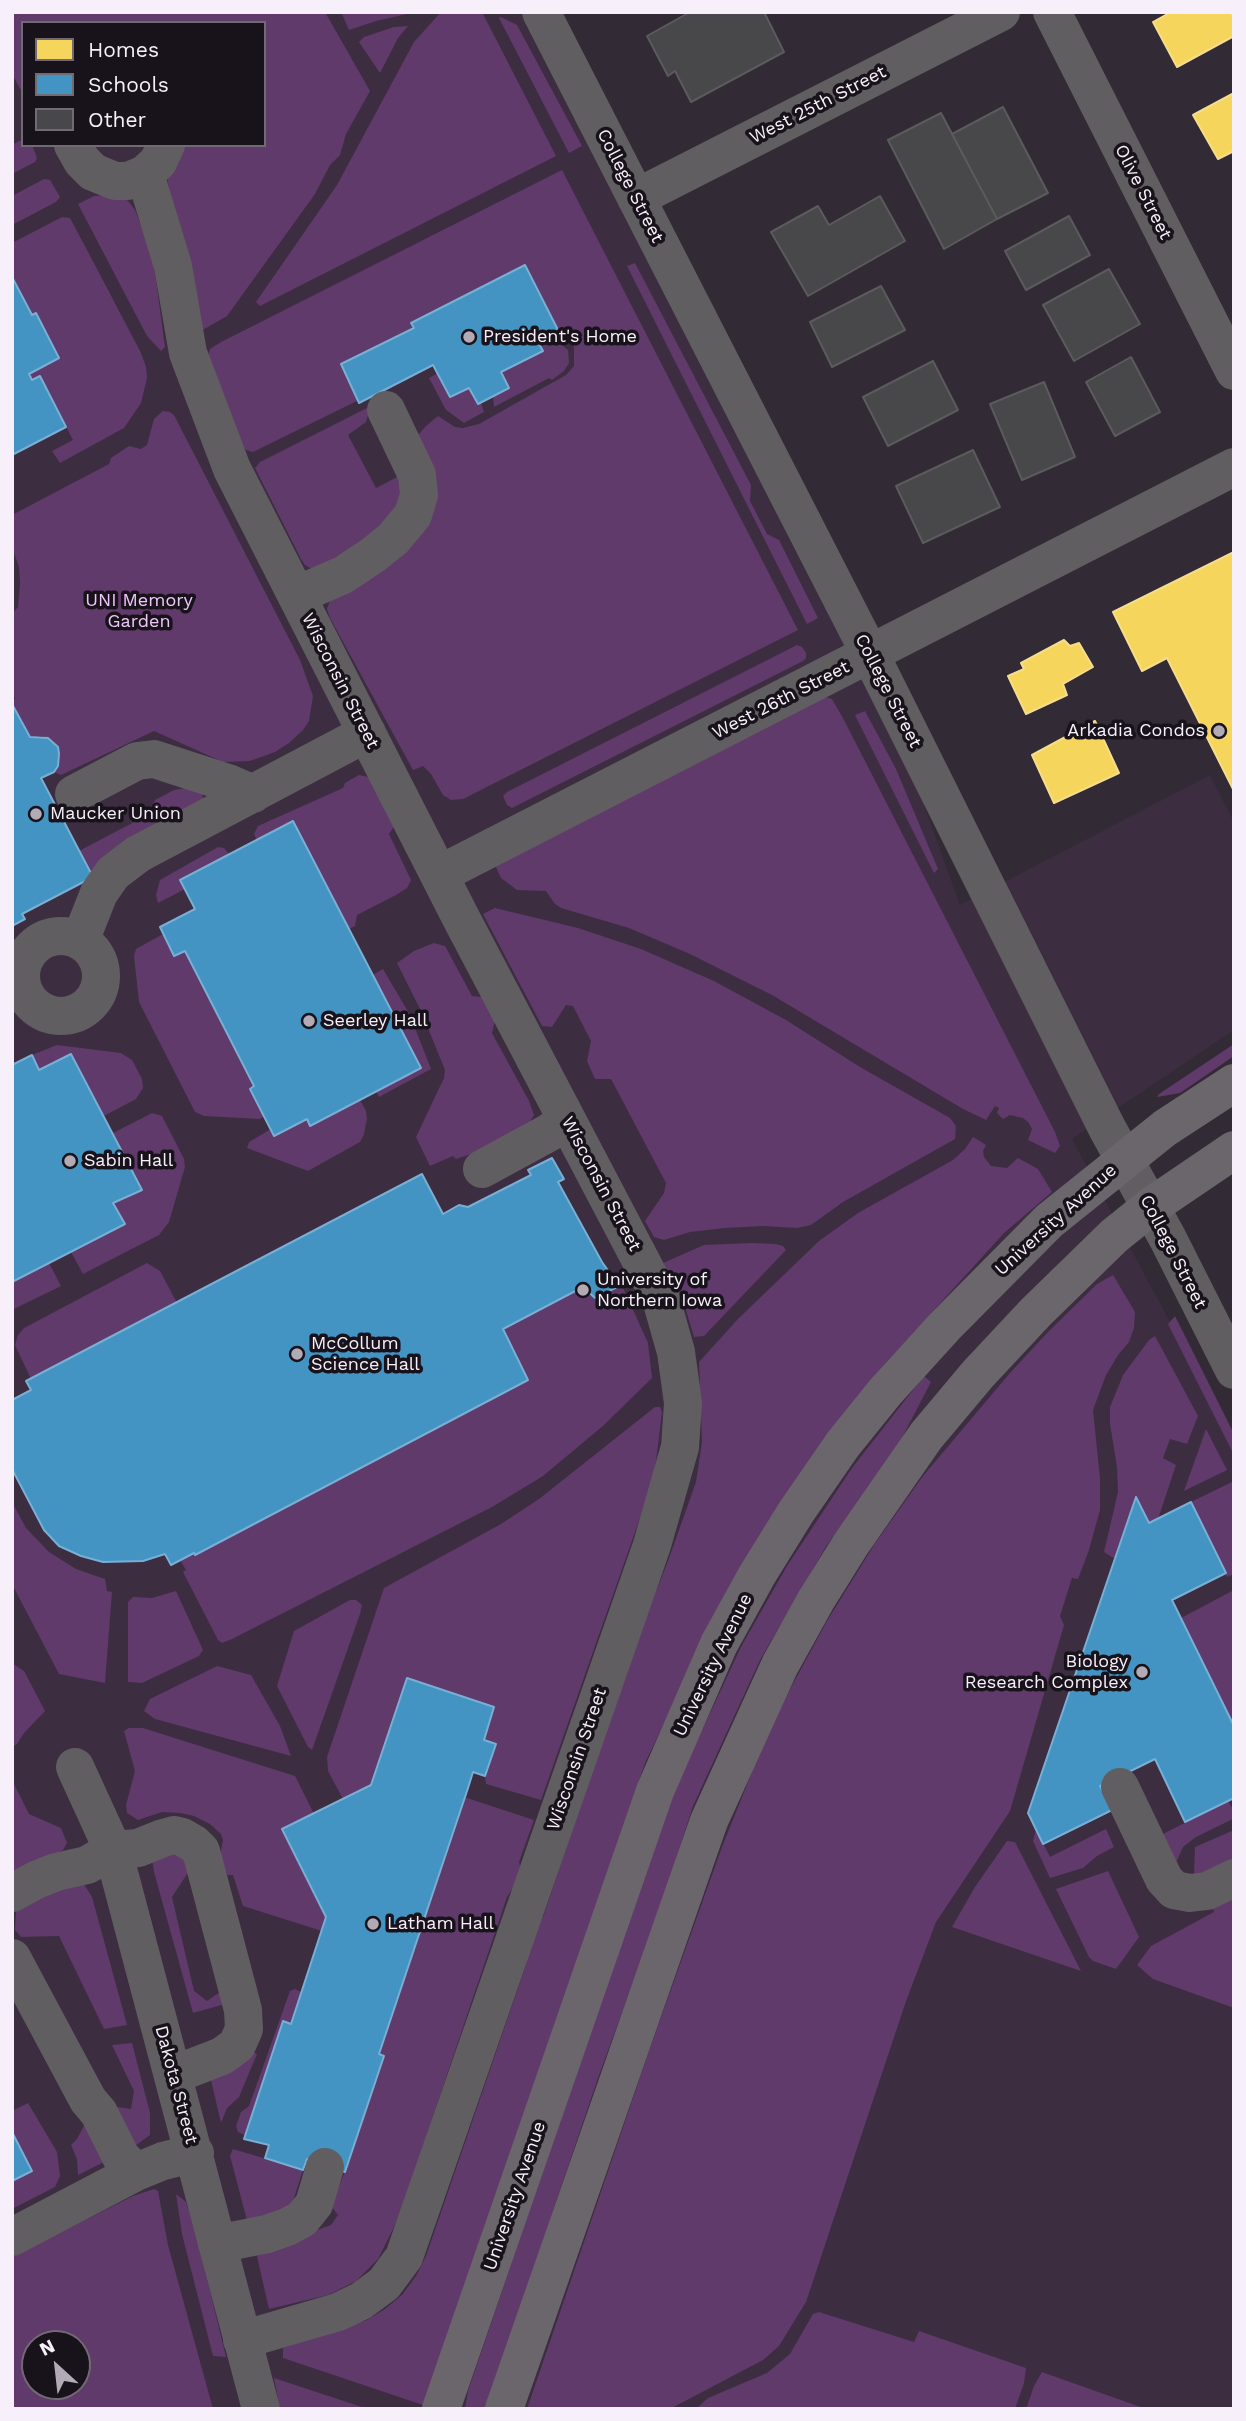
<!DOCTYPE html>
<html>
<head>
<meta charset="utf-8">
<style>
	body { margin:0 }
	#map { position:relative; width:1246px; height:2421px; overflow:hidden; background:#322a34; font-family:"Work Sans",sans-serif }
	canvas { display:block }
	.frame { position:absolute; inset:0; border:14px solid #f7effa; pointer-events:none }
	.legend { position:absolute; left:21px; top:21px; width:245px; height:126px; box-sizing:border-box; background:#18121a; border:2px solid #716a74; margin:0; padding:9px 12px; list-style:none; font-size:21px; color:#f7effa }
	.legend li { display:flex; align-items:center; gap:14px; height:35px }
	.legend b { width:35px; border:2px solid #716a74 }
	.north { position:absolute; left:21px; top:2330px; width:70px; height:70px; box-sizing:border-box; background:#18121a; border:2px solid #716a74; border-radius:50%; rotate:333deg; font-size:19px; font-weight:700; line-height:28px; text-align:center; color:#f7effa }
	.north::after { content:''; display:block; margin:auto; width:24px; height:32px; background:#b2aab5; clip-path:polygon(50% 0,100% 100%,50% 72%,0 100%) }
</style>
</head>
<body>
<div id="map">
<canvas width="1246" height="2421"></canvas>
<div class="frame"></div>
<ul class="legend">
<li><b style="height:19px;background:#f6d55c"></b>Homes</li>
<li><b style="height:19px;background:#4393c3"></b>Schools</li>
<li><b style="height:19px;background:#484749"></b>Other</li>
</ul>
<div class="north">N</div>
</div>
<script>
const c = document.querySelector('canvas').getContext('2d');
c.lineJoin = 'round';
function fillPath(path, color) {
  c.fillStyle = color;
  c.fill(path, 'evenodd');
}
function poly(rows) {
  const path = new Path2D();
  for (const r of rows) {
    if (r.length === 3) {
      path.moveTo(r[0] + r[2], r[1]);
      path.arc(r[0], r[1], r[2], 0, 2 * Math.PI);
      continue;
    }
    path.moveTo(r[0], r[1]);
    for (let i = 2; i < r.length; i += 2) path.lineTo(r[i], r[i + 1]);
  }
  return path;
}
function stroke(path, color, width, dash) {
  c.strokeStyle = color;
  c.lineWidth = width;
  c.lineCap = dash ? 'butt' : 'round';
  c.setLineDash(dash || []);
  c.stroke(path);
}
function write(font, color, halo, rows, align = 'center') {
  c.font = font + ' "Work Sans",sans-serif';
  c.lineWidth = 7;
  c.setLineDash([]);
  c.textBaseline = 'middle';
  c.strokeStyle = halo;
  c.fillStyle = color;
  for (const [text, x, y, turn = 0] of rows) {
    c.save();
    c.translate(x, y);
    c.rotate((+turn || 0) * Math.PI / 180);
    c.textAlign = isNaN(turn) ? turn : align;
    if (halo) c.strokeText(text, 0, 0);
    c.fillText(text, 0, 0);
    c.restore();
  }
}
const built = poly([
	[12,12,538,12,870,654,960,905,1210,775,1234,822,1234,1030,1072,1139,1234,1441,1234,2409,12,2409],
	[23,23,264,23,264,145,23,145],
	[35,2344,77,2344,77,2386,35,2386]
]);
const green = poly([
	[12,12,325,12,370,91,346,134,340,155,330,165,315,194,227,316,201,331,168,184,167,174,183,145,264,145,264,23,23,23,23,94,12,74],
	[341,12,416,12,376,21,349,30],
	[441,12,482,12,556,156,260,306,256,302,337,185,414,42],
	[501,17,517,25,582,146,569,153,499,18],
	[408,26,398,38,380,73,359,42,364,37,394,27],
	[23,139,23,145,32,145,37,158,35,162,12,174,12,145],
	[562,170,798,630,463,799,451,800,443,795,431,774,423,766,413,770,330,618,327,609,331,597,379,567,418,435,426,426,438,416,455,427,463,428,479,424,566,375,574,366,574,347,567,338,556,331,558,329,525,265,411,323,414,328,341,364,357,401,253,452,246,450,240,444,207,360,210,349,221,342],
	[44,179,50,180,60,197,56,202,12,225,12,196],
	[105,195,122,196,128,201,135,210,142,228,154,265,165,347,161,351,147,336,78,204,94,196],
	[62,217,70,218,96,267,141,353,146,367,147,378,141,403,124,428,60,463,52,451,73,440,40,377,32,380,29,374,59,357,36,314,32,315,12,277,12,243],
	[635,263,751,485,750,501,767,534,779,540,818,618,807,624,627,266],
	[550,334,568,350,569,363,564,371,552,380,549,378,494,407,493,397,509,388,501,372,542,350,537,340],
	[438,373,450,397,469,388,477,404,481,403,484,412,464,423,446,410,429,378],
	[367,408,369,412,366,422,348,435,376,488,397,477,401,478,398,516,315,571,305,565,301,559,255,468,260,462],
	[163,411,170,412,174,415,300,660,313,696,309,721,303,730,289,743,275,752,250,761,223,762,154,731,61,775,54,772,58,766,59,755,54,742,42,736,30,737,12,704,15,698,12,693,12,614,18,607,20,583,19,567,12,547,12,515,109,464,111,458,129,446,141,449,147,445,154,419],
	[797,645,802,647,806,653,806,658,803,661,512,808,507,805,503,796,507,792],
	[826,697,832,699,844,720,1055,1132,1060,1146,1055,1153,1028,1140,1032,1129,1029,1123,1023,1118,1010,1115,1003,1119,997,1113,999,1108,995,1106,986,1120,963,1109,772,995,690,954,629,928,561,908,555,904,546,891,517,890,501,878,482,837],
	[865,711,896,769,938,869,934,873,855,715],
	[359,775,377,779,399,819,389,834,411,880,407,888,396,895,357,915,355,926,349,929,293,822,257,840,254,834,258,826,343,788,345,783],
	[186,788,202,794,204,801,93,877,79,851,157,810,153,804,155,800,174,790],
	[218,847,224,848,229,854,180,879,185,889,158,903,156,895,160,880],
	[495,908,578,928,641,949,714,981,786,1020,860,1067,950,1118,956,1126,955,1139,843,1202,811,1225,797,1228,763,1226,725,1228,690,1232,664,1240,654,1237,645,1221,664,1193,666,1183,611,1079,595,1079,587,1061,591,1041,573,1006,566,1005,552,1027,542,1026,483,914],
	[163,934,174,956,185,951,254,1086,264,1116,260,1119,204,1116,195,1112,139,1002,134,956,136,949],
	[434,943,445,946,472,996,490,998,497,1012,492,1033,529,1101,534,1115,528,1125,477,1152,456,1159,453,1156,430,1166,416,1137,444,1078,445,1070,421,1011,397,963,414,951],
	[383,969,410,1015,431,1069,379,1097,376,1091,421,1067,373,975],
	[1234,1044,1234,1056,1180,1093,1157,1097,1159,1094],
	[57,1045,121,1053,132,1060,142,1079,143,1088,136,1099,104,1116,72,1054,39,1070,32,1055],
	[360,1100,366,1111,367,1119,364,1134,360,1142,308,1171,247,1148,249,1142,271,1129,275,1135,307,1119,311,1126],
	[152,1113,162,1116,184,1159,185,1167,169,1222,159,1235,83,1274,71,1252,124,1225,113,1203,142,1190,113,1133],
	[973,1137,986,1145,983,1151,984,1157,991,1166,1007,1168,1018,1158,1038,1169,1052,1192,1004,1233,883,1366,731,1584,645,1763,423,2405,283,2358,283,2348,367,2320,385,2309,402,2295,416,2276,426,2256,527,1962,522,1950,527,1927,543,1917,637,1639,668,1561,696,1482,702,1442,699,1362,738,1319,819,1241,858,1213,953,1160,965,1149],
	[752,1243,775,1244,783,1246,786,1250,704,1336,694,1337,683,1300,663,1263,704,1245],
	[49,1263,61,1286,12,1310,12,1282],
	[147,1263,160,1271,177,1303,31,1379,15,1345,18,1335,24,1328],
	[1113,1275,1135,1312,1134,1328,1129,1342,1118,1355,1106,1375,1093,1410,1100,1478,1100,1510,1089,1550,1078,1579,1072,1578,1060,1616,1064,1625,1010,1811,936,1922,905,2004,806,2302,779,2346,763,2360,670,2409,527,2409,649,2051,722,1847,754,1767,788,1693,827,1621,874,1545,923,1476,1010,1373,1047,1333,1097,1284],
	[620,1281,648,1343,652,1378,604,1425,543,1476,492,1507,232,1639,222,1643,218,1640,183,1572,186,1570,180,1560,528,1380,503,1329,583,1287,596,1298,619,1286,616,1283],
	[1175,1316,1234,1434,1234,1455,1168,1324],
	[1155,1336,1198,1416,1187,1444,1170,1439,1163,1458,1176,1465,1158,1519,1149,1523,1136,1498,1115,1559,1104,1552,1118,1492,1117,1467,1110,1424,1110,1407,1123,1375,1149,1340],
	[924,1376,931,1382,895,1451,827,1545,760,1660,693,1806,661,1906,598,2078,486,2409,465,2409,468,2391,669,1801,741,1647,787,1566,852,1468],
	[655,1407,660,1407,662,1412,654,1478,541,1800,486,1784,485,1776,496,1744,484,1740,494,1707,407,1678,371,1785,343,1799,328,1771,327,1757,384,1588,501,1524,539,1499],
	[1206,1429,1227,1470,1184,1491],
	[1232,1482,1234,1486,1234,1574,1227,1577,1191,1502],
	[12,1502,26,1528,49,1552,76,1569,105,1579,107,1591,112,1592,105,1683,59,1674,12,1584],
	[1234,1590,1234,1726,1181,1618],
	[176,1591,203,1650,199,1656,142,1683,128,1682,128,1602,133,1597,152,1598],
	[350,1600,356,1600,362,1605,360,1614,312,1750,308,1747,277,1686,294,1631],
	[12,1663,24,1671,45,1711,24,1733,17,1744,12,1747],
	[217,1666,251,1675,280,1726,291,1756,155,1719,144,1711,150,1699],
	[129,1728,143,1728,295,1776,314,1814,326,1917,322,1931,243,1906,233,1875,227,1875,220,1856,223,1840,221,1834,210,1824,194,1816,180,1813,162,1812,138,1820,127,1813,126,1805,135,1771,124,1731],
	[12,1780,29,1814,61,1828,67,1843,63,1850,12,1877],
	[464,1797,534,1820,519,1862,522,1874,507,1897,399,2217,378,2259,356,2281,328,2295,269,2309,256,2252,331,2225,338,2215,331,2206,347,2166,384,2057,379,2054],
	[1228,1801,1234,1811,1233,1819,1196,1837,1183,1847,1175,1865,1159,1836],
	[1036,1829,1050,1857,1106,1829,1114,1847,1097,1856,1083,1868,1050,1878,1033,1841],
	[1234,1830,1234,1864,1194,1875,1195,1847],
	[1007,1841,1015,1842,1081,1971,952,1927,975,1887],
	[168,1851,193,1865,172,1897,194,1991,207,2001,220,1992,229,2003,193,2013,154,1872,152,1859],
	[1108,1871,1139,1937,1116,1969,1093,1961,1089,1957,1056,1889],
	[82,1881,92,1897,127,2025,104,2029,59,1936,21,1937,15,1930,16,1911,32,1896],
	[1234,1892,1234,2008,1153,1979,1137,1965,1151,1946,1214,1912,1211,1903],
	[295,1989,301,1992,291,2024,283,2022,245,2135,238,2132,236,2126,241,2112,249,2106,290,1991],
	[132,2043,150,2113,150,2135,131,2149,111,2106,131,2109,134,2091,112,2045],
	[248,2049,257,2054,239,2097,227,2108,221,2123,210,2076],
	[28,2103,57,2152,60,2176,55,2187,12,2209,12,2181,32,2171,12,2132,12,2111],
	[88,2118,112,2158,78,2175,77,2159,71,2145,77,2139],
	[233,2149,303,2170,292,2204,248,2224,230,2156],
	[154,2189,158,2191,168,2245,213,2409,12,2409,12,2257,133,2196],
	[35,2344,77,2344,77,2386,35,2386],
	[176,2194,186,2202,195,2229,226,2357,213,2356,182,2234],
	[819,2312,914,2342,919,2331,1026,2368,1024,2383,1015,2409,696,2409,708,2398,767,2373,790,2354,813,2314],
	[1042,2372,1146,2409,1026,2409,1034,2386],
	[274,2378,368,2409,280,2409]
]);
const homes = poly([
	[1171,12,1231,12,1234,18,1234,36,1177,67,1153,22,1171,12],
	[1234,93,1234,151,1218,159,1193,115,1234,93],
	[1234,552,1234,791,1167,658,1142,671,1113,612,1234,552],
	[1064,640,1070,646,1079,643,1093,667,1063,684,1067,695,1026,714,1008,676,1024,669,1021,663,1064,640],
	[1095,721,1119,773,1054,803,1032,755,1095,721]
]);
const schools = poly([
	[525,265,558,330,537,340,543,351,501,372,509,388,478,404,469,388,450,397,433,365,359,403,341,364,414,328,411,323,525,265],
	[12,277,32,315,36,313,59,358,29,374,32,380,40,376,66,427,12,455,12,277],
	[12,704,30,737,48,738,58,747,59,754,58,766,54,772,41,778,93,877,22,914,25,919,12,926,12,704],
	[293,821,421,1068,310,1126,307,1119,274,1136,250,1089,254,1086,185,951,174,956,160,927,195,909,180,880,293,821],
	[71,1054,142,1190,113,1203,125,1224,12,1282,12,1065,32,1055,39,1070,71,1054],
	[552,1158,564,1179,558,1182,602,1262,619,1286,595,1298,583,1287,503,1329,528,1380,195,1555,194,1553,171,1565,165,1554,143,1561,103,1562,81,1556,59,1546,44,1530,12,1469,12,1400,31,1390,26,1381,422,1174,443,1214,459,1205,468,1207,531,1175,528,1170,552,1158],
	[1136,1497,1149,1523,1191,1502,1226,1573,1172,1600,1234,1726,1234,1798,1185,1822,1155,1759,1100,1786,1112,1810,1043,1844,1028,1813,1136,1497],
	[407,1678,494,1707,484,1740,496,1744,485,1776,473,1772,468,1788,379,2054,384,2056,345,2172,307,2159,303,2170,265,2158,269,2145,244,2139,283,2021,291,2024,326,1917,282,1829,371,1785,407,1678],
	[12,2132,32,2171,12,2181,12,2132]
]);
const building = poly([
	[690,12,764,12,784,52,691,102,675,71,668,76,647,36,690,12],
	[1003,107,1048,193,997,219,952,134,1003,107],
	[941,113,997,219,944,249,888,140,941,113],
	[880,196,905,241,808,296,771,232,818,206,829,225,880,196],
	[1069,216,1090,255,1026,290,1005,251,1069,216],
	[1109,269,1140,324,1074,361,1043,305,1109,269],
	[881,286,905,330,832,367,810,322,881,286],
	[1131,357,1160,412,1115,436,1086,382,1131,357],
	[933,361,958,410,888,446,863,397,933,361],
	[1044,382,1075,457,1022,480,990,404,1044,382],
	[973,450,1000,507,923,543,896,486,973,450]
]);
const minor = poly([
	[541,12,870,654,1107,1128,1168,1239,1234,1370],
	[1052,12,1234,371],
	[73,145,82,161,93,172,115,181,128,181,145,174,158,162,166,145],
	[145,174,173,266,188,353,232,469,461,918,661,1299,676,1352,683,1403,680,1447,652,1545,404,2257,384,2284,361,2301,338,2312,242,2340],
	[636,198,1001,12],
	[297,595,343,575,373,555,393,539,413,515,419,495,417,475,386,410],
	[74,794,137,761,154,759,228,783,253,794],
	[440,874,1234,467],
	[61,976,40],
	[80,941,99,893,113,873,138,854,367,733],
	[482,1169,550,1132,566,1119],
	[75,1767,113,1850,261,2409],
	[1120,1787,1164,1879,1174,1890,1190,1893,1207,1891,1234,1878],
	[12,1893,36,1880,56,1872,87,1865,113,1850,138,1848,163,1838,174,1835,182,1837,194,1844,201,1851,243,2010,244,2029,237,2045,222,2056,173,2075],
	[12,1958,88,2100,99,2113,121,2157,136,2172],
	[12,2237,136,2172,163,2161,195,2153],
	[217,2244,267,2234,287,2227,302,2219,314,2204,325,2167]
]);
const major = poly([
	[441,2409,655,1791,719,1644,757,1575,796,1512,843,1444,885,1392,944,1327,1049,1221,1165,1128,1234,1083],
	[504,2409,709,1821,780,1665,816,1600,851,1544,926,1436,978,1374,1036,1312,1114,1236,1150,1207,1234,1150]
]);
const markers = [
	[469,337,7,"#b2aab5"],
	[1219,731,7,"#b2aab5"],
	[36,814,7,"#b2aab5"],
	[309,1021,7,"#b2aab5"],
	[70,1161,7,"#b2aab5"],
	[583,1290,7,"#b2aab5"],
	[297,1354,7,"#b2aab5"],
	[1142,1672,7,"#b2aab5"],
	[373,1924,7,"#b2aab5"]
];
const streetNames = [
	["West 25th Street",818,105,-27],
	["College Street",630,186,63],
	["Olive Street",1143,192,63],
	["Wisconsin Street",340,681,63],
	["College Street",888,691,63],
	["West 26th Street",781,700,-27],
	["Wisconsin Street",601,1184,62],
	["University Avenue",1056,1220,-42],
	["College Street",1173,1252,63],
	["University Avenue",713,1665,-64],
	["Wisconsin Street",577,1759,-71],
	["Dakota Street",176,2085,75],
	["University Avenue",515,2196,-71]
];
const poiNames = [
	["President's Home",483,337],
	["Arkadia Condos",1205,731,"right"],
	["Maucker Union",50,814],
	["Seerley Hall",323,1021],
	["Sabin Hall",84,1161],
	["University of",597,1280],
	["Northern Iowa",597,1301],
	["McCollum",311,1344],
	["Science Hall",311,1365],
	["Biology",1128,1662,"right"],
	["Research Complex",1128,1683,"right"],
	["Latham Hall",387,1924]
];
const parkNames = [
	["UNI Memory",139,601],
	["Garden",139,622]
];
fillPath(built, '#3c2d41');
fillPath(green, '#603a6a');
fillPath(homes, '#f6d55c');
stroke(homes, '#f6dd8b', 2);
fillPath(schools, '#4393c3');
stroke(schools, '#79afd4', 2);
fillPath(building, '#484749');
stroke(building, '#5b5a5c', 2);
stroke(minor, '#615e62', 38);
stroke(major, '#6b666c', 38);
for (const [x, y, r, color] of markers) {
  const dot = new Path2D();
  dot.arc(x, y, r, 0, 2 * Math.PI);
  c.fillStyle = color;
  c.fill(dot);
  stroke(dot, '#18121a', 2.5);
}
write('18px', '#f7effa', '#18121a', streetNames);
write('18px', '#f7effa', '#18121a', poiNames, 'left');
write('18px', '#eec7fa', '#18121a', parkNames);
</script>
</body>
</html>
